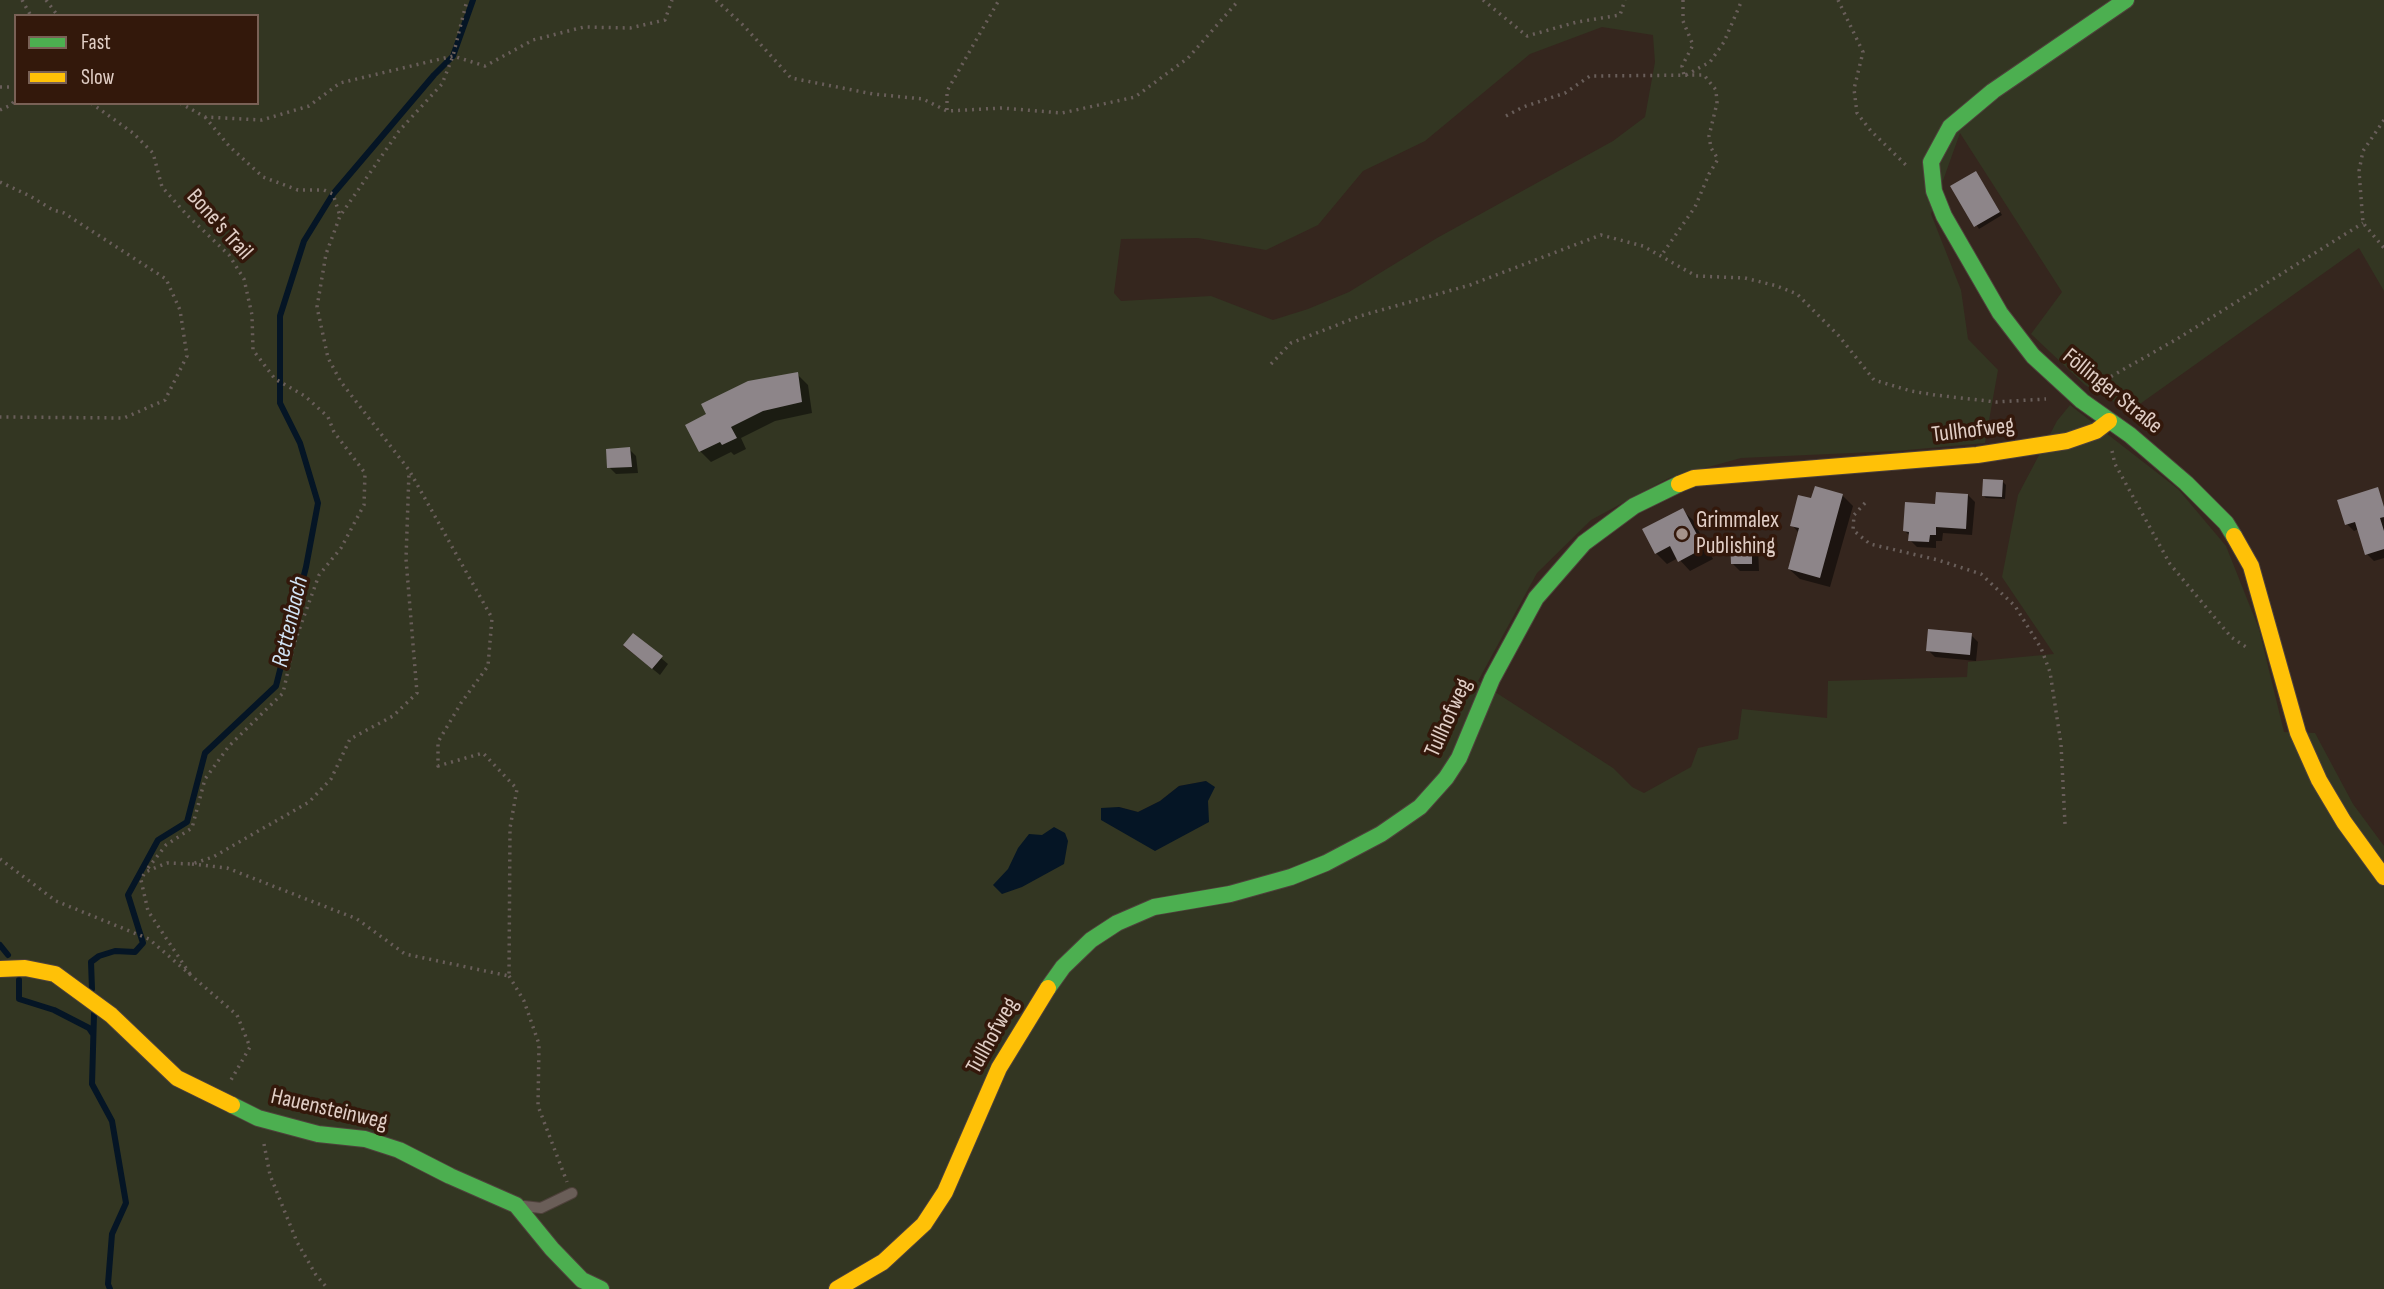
<!DOCTYPE html>
<html>
<head>
<meta charset="utf-8">
<style>
	body { margin:0 }
	#map { position:relative; width:2384px; height:1289px; overflow:hidden; background:#35261e; font-family:"Sofia Sans Condensed",sans-serif }
	canvas { display:block }
	.legend { position:absolute; left:14px; top:14px; width:245px; height:91px; box-sizing:border-box; background:#33180b; border:2px solid #796156; margin:0; padding:9px 12px; list-style:none; font-size:21px; color:#e1cec6 }
	.legend li { display:flex; align-items:center; gap:14px; height:35px }
	.legend b { width:35px; border:2px solid #796156 }
</style>
</head>
<body>
<div id="map">
<canvas width="2384" height="1289"></canvas>
<ul class="legend">
<li><b style="height:9px;background:#4caf50"></b>Fast</li>
<li><b style="height:9px;background:#ffc107"></b>Slow</li>
</ul>
</div>
<script>
const c = document.querySelector('canvas').getContext('2d');
c.lineJoin = 'round';
function fillPath(path, color) {
  c.fillStyle = color;
  c.fill(path, 'evenodd');
}
function poly(rows) {
  const path = new Path2D();
  for (const r of rows) {
    path.moveTo(r[0], r[1]);
    for (let i = 2; i < r.length; i += 2) path.lineTo(r[i], r[i + 1]);
  }
  return path;
}
function stroke(path, color, width, dash) {
  c.strokeStyle = color;
  c.lineWidth = width;
  c.lineCap = dash ? 'butt' : 'round';
  c.setLineDash(dash || []);
  c.stroke(path);
}
function write(font, color, halo, rows, align = 'center') {
  c.font = font + ' "Sofia Sans Condensed",sans-serif';
  c.lineWidth = 7;
  c.setLineDash([]);
  c.textBaseline = 'middle';
  c.strokeStyle = halo;
  c.fillStyle = color;
  for (const [text, x, y, turn = 0] of rows) {
    c.save();
    c.translate(x, y);
    c.rotate((+turn || 0) * Math.PI / 180);
    c.textAlign = isNaN(turn) ? turn : align;
    if (halo) c.strokeText(text, 0, 0);
    c.fillText(text, 0, 0);
    c.restore();
  }
}
const green = poly([
	[0,0,2384,0,2384,291,2359,248,2130,411,2085,385,2031,334,2062,292,1960,133,1931,214,1961,290,1968,339,1998,370,1985,443,1896,451,1741,458,1669,478,1591,520,1537,573,1478,681,1613,768,1632,787,1644,793,1691,767,1698,748,1738,739,1742,709,1827,718,1828,681,1967,677,1968,662,2054,654,2002,577,2018,495,2057,421,2070,405,2178,489,2226,546,2259,629,2284,732,2315,733,2353,804,2384,846,2384,1289,0,1289],
	[16,16,257,16,257,103,16,103],
	[1602,27,1653,35,1655,62,1645,117,1613,141,1437,238,1349,292,1308,309,1273,320,1211,296,1121,301,1114,293,1121,239,1198,238,1266,250,1318,225,1363,171,1425,141,1530,54],
	[633,633,662,656,653,669,623,646],
	[1206,781,1208,801,1101,820,1119,807,1138,812,1160,801,1179,786]
]);
const water = poly([
	[1206,781,1215,787,1208,801,1209,822,1155,851,1101,820,1101,808,1119,807,1138,812,1160,801,1179,786],
	[1054,827,1065,833,1068,841,1064,864,1022,887,1002,894,993,885,1008,869,1018,848,1029,834,1042,835]
]);
const shadow = poly([
	[1978,176,2002,215,1979,229,1953,187],
	[797,374,808,385,812,413,775,421,741,438,746,449,734,455,731,452,711,462,700,451],
	[629,449,636,456,638,473,616,474,609,467],
	[2003,482,2006,485,2005,499,1986,498,1983,495],
	[1842,495,1853,506,1830,587,1800,579,1789,569,1799,533,1792,525],
	[1968,495,1975,502,1972,535,1943,533,1942,541,1936,541,1936,548,1917,547,1910,540,1910,536,1905,531,1937,506],
	[2378,498,2384,519,2384,558,2374,561,2367,554,2359,529,2354,531,2347,524],
	[1682,510,1693,520,1713,559,1690,571,1678,558,1667,564,1656,553],
	[1751,540,1758,547,1759,571,1740,571,1733,564],
	[634,635,668,664,660,675,632,652],
	[1971,635,1978,642,1976,661,1935,657,1928,650]
]);
const stream = poly([
	[0,945,8,955],
	[19,980,19,999,54,1010,89,1028,93,1034],
	[92,989,91,962,99,956,115,951,135,952,143,943,128,895,158,840,187,822,205,753,276,686,306,567,318,503,300,443,280,403,280,316,304,241,333,194,434,75,453,56,473,0],
	[94,1014,92,1084,112,1121,126,1203,112,1234,108,1284,110,1289]
]);
const building = poly([
	[1976,171,2000,212,1974,227,1950,186],
	[798,372,802,402,763,411,731,427,737,438,722,445,720,442,699,452,685,425,706,414,701,404,748,381],
	[630,447,632,467,607,468,606,449],
	[1983,479,2003,480,2002,497,1982,496],
	[1815,486,1843,494,1820,578,1788,569,1799,528,1790,526,1798,495,1811,498],
	[2378,487,2384,507,2384,517,2380,518,2384,531,2384,549,2365,555,2355,522,2345,525,2337,500],
	[1936,492,1968,494,1966,529,1936,527,1936,535,1930,535,1929,542,1908,541,1909,532,1903,531,1905,502,1935,504],
	[1683,508,1704,548,1678,562,1670,546,1655,554,1642,529],
	[1730,539,1752,539,1752,564,1731,564],
	[1928,629,1972,633,1970,655,1926,651],
	[633,633,663,656,652,669,623,645]
]);
const path = poly([
	[22,0,31,16],
	[46,0,58,16],
	[716,0,744,26,791,78,873,94,923,99,947,111,1002,108,1062,113,1135,97,1188,58,1239,0],
	[1483,0,1527,36,1577,22,1620,15,1625,0],
	[1683,0,1683,21,1693,45,1682,66,1684,75],
	[1838,0,1863,52,1854,89,1857,113,1871,131,1908,167],
	[1686,75,1710,62,1724,42,1742,0],
	[0,87,16,87],
	[91,103,133,133,153,153,162,187,187,215,229,255,244,279,252,315,253,350,275,379,305,396,328,417,334,432,365,473,364,505,341,548,319,575,294,644,283,693,229,746,205,779,192,828,166,845,145,872],
	[180,103,205,117,262,120,309,106,340,83,453,56,485,66,533,40,584,27,630,28,665,20,672,0],
	[0,110,11,105,16,99],
	[947,110,947,91,999,0],
	[1506,116,1523,107,1565,93,1590,76,1704,75,1716,90,1717,103,1709,136,1711,148,1718,159,1709,174,1695,207,1661,256],
	[205,117,229,146,263,177,298,190,324,190,333,194,340,216],
	[2384,120,2363,151,2359,171,2363,223,2384,248],
	[0,182,30,196,53,210,64,213,166,279,180,310,187,356,165,400,124,418,0,417],
	[1271,364,1291,343,1360,316,1470,285,1601,235,1643,246,1696,276,1745,278,1777,286,1797,294,1839,336,1874,380,1911,391,1935,395,1996,402,2046,399],
	[2100,385,2110,377,2177,339,2363,223],
	[2112,451,2115,464,2170,564,2231,637,2249,649],
	[1865,503,1854,515,1853,530,1870,544,1938,560,1981,574,2015,606,2041,648,2050,672,2061,744,2065,824],
	[0,859,56,901,149,939,237,1015,250,1047,231,1080],
	[192,864,227,868,357,919,405,954,509,976,510,828,517,789,483,753,438,766,438,742,461,703,488,666,492,618,409,470,341,382,328,358,317,307,326,254,340,216,399,131,442,84,453,56,467,0],
	[190,974,148,911,141,880,145,872,167,863,192,864,213,857,309,802,331,779,350,739,393,716,417,693,406,559,409,472],
	[509,976,524,1001,539,1044,538,1106,567,1182],
	[264,1144,270,1175,297,1242,316,1275,328,1289]
]);
const lane = poly([
	[524,1206,541,1208,572,1193]
]);
const fast = poly([
	[2126,0,1993,91,1950,127,1931,162,1934,191,1944,216,2000,313,2033,356,2082,401,2130,435,2186,483,2226,523,2234,536],
	[1048,988,1063,967,1091,940,1117,923,1154,907,1230,894,1291,877,1326,863,1381,834,1420,807,1446,778,1459,758,1492,679,1536,598,1584,543,1634,506,1679,484],
	[232,1105,258,1118,318,1134,365,1139,399,1150,450,1176,516,1205,552,1249,582,1280,601,1289]
]);
const slow = poly([
	[1679,484,1694,478,1977,455,2067,441,2096,431,2109,421],
	[2234,536,2251,566,2298,733,2319,780,2344,822,2384,877],
	[0,969,25,968,55,974,111,1015,177,1078,232,1105],
	[837,1289,883,1262,924,1224,945,1192,999,1068,1048,988]
]);
const markers = [
	[1682,534,7,"#a5938b"]
];
const streetNames = [
	["Bone's Trail",219,225,48],
	["Föllinger Straße",2112,392,39],
	["Tullhofweg",1973,431,-7],
	["Tullhofweg",1449,718,-66],
	["Tullhofweg",993,1036,-61],
	["Hauensteinweg",329,1110,13]
];
const poiNames = [
	["Grimmalex",1696,521],
	["Publishing",1696,547]
];
const waterNames = [
	["Rettenbach",291,622,-77]
];
fillPath(green, '#333622');
fillPath(water, '#051525');
fillPath(shadow, '#0007');
stroke(stream, '#051525', 6);
fillPath(building, '#8d8589');
stroke(lane, '#4e413b', 12);
stroke(fast, '#4e413b', 18);
stroke(slow, '#4e413b', 18);
stroke(path, '#695e5a', 3.5, [2, 5]);
stroke(lane, '#6a5e58', 10);
stroke(fast, '#4caf50', 16);
stroke(slow, '#ffc107', 16);
for (const [x, y, r, color] of markers) {
  const dot = new Path2D();
  dot.arc(x, y, r, 0, 2 * Math.PI);
  c.fillStyle = color;
  c.fill(dot);
  stroke(dot, '#33180b', 2.5);
}
write('23px', '#e1cec6', '#33180b', streetNames);
write('23px', '#e1cec6', '#33180b', poiNames, 'left');
write('italic 24px', '#d2e4f6', '#33180b', waterNames);
</script>
</body>
</html>
